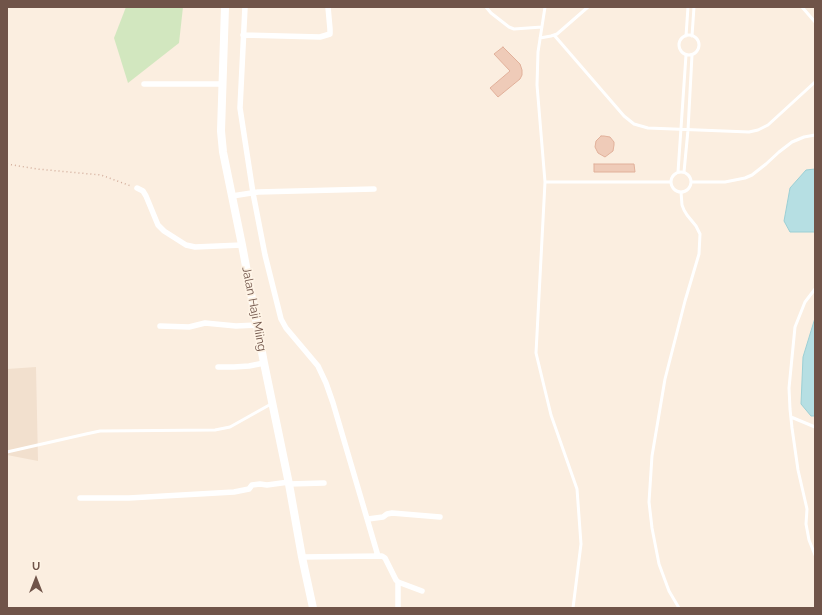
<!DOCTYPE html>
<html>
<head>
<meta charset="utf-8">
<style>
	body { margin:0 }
	#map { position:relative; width:822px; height:615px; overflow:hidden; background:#fbeee0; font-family:Raleway,sans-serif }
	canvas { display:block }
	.frame { position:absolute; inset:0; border:8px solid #705449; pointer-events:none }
	.north { position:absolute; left:16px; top:559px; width:40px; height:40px; -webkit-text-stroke:3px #fef3e5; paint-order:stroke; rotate:0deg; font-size:11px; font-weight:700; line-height:16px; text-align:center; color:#705449 }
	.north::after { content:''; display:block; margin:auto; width:14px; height:18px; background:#705449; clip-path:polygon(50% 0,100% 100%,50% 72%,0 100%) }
</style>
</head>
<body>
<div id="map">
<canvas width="822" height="615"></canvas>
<div class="frame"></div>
<div class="north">U</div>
</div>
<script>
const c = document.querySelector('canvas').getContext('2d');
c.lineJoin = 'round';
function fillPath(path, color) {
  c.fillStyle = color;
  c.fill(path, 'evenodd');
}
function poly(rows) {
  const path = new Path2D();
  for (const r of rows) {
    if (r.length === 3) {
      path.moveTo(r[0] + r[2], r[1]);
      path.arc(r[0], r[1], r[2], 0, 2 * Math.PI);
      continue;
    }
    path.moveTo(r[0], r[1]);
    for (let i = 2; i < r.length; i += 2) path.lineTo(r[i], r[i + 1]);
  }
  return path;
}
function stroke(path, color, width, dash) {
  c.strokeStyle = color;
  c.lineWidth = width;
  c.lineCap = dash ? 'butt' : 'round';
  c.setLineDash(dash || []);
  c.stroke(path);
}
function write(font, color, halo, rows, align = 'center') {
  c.font = font + ' Raleway,sans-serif';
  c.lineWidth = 3.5;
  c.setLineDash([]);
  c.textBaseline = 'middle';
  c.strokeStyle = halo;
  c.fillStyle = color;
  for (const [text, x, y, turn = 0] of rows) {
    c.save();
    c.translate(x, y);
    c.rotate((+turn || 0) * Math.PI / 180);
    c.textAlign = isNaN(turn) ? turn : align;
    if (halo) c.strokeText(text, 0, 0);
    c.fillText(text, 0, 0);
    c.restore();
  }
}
const residential = poly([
	[36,367,38,461,7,455,7,369]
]);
const green = poly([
	[126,7,183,7,179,43,128,83,114,38]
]);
const water = poly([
	[815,169,815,232,790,232,784,221,790,188,806,170,815,169],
	[815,318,815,416,811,416,801,404,803,357,815,318]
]);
const building = poly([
	[503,47,520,64,522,70,522,75,520,79,498,97,490,88,510,71,494,54,503,47],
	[601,136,604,136,610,137,614,142,614,145,613,151,605,157,598,153,595,147,596,141,601,136],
	[594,164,634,164,635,172,594,172,594,164]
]);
const path = poly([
	[7,164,37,169,101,175,131,186]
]);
const lane = poly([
	[486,7,491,13,509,27,514,29,542,27],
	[545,7,538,52,537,85,545,182,536,353,551,415,577,489,581,544,573,608],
	[802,7,815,22],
	[554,35,624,116,634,124,648,128,749,132,758,130,768,125,815,82],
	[689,45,10],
	[686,36,688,7],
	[692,36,694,7],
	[540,38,551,36,557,34,588,7],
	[678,172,686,55],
	[684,172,688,130,692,55],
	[681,182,10],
	[545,182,671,182],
	[691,182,725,182,745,178,752,175,766,164,779,152,792,142,804,137,815,135],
	[815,289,805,302,795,327,789,388,790,409,792,428,798,470,807,509,806,524,809,540,815,555],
	[791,417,815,427],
	[7,452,86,434,100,431,215,430,230,427,271,404],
	[679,608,669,591,659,564,652,528,649,502,652,456,665,379,685,301,699,254,700,234,696,226,687,215,684,210,682,205,681,192]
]);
const street = poly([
	[245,7,240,108,253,193,265,255,281,319,286,328,318,366,326,383,333,403,378,556],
	[243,35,320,37,330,34,330,29,328,7],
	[144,84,222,84],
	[137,188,143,191,146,196,158,225,164,231,186,245,195,247,242,245],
	[232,196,258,192,374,189],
	[160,326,189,327,205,323,236,326,257,325],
	[218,367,234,367,249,366,264,363],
	[289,484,324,483],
	[80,498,129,498,234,492,249,489,252,485,260,484,267,485,289,482],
	[368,519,383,517,387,514,392,513,440,517],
	[302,557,382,556,385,558,396,580,398,582,422,591],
	[398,582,398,608]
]);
const secondary = poly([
	[225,7,221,131,223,152,242,245,264,363,289,484,302,557,313,608]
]);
const streetNames = [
	["Jalan Haji Miing",254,309,79]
];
fillPath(residential, '#f2e0ce');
fillPath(green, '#d2e7bf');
fillPath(water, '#b6dfe3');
stroke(water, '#9ccfd4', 1);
fillPath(building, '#efcbb8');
stroke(building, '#e1b09a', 1);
stroke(path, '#d3ae9c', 1.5, [1, 3]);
stroke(lane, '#fff', 3);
stroke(street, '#fff', 5.5);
stroke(secondary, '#fff', 8);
write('12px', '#705449', '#fef3e5', streetNames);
</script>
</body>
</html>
